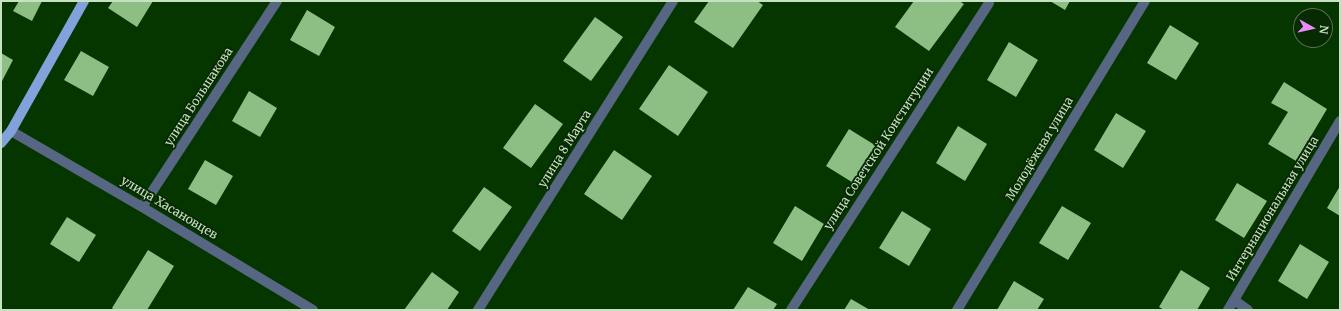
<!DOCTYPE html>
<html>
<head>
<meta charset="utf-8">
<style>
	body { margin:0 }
	#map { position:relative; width:1341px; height:311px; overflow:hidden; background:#063600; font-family:Merriweather,serif }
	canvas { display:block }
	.frame { position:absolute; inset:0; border:2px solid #c8e1c4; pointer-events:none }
	.north { position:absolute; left:1293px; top:8px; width:40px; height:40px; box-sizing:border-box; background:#072a02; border:1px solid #547350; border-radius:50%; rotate:98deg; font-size:11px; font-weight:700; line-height:16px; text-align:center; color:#c8e1c4 }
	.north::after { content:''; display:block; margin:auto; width:14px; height:18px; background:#ea8dfc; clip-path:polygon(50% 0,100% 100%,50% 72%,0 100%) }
</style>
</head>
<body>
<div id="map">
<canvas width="1341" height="311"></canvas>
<div class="frame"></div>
<div class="north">N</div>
</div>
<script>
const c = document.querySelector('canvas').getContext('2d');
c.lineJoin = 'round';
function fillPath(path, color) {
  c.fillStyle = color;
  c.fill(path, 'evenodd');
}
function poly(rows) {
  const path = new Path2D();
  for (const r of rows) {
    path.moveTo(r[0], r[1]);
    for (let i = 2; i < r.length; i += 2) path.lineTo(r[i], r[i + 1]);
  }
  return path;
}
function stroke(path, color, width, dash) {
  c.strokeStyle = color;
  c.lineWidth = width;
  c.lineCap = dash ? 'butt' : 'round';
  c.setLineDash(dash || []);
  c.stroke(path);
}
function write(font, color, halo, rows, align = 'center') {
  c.font = font + ' Merriweather,serif';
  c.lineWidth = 4;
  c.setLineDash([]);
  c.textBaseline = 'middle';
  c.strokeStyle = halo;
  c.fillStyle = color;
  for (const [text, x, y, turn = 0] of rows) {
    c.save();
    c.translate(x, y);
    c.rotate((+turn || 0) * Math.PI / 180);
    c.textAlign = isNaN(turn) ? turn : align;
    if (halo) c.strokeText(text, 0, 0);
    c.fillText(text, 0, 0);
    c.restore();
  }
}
const building = poly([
	[19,1,42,1,32,21,13,11],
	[113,1,153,1,137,27,108,8],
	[709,1,757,1,763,5,733,48,694,22],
	[914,1,959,1,964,4,929,51,895,27],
	[1050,1,1070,1,1065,10],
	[307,10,335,27,319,56,290,40],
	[595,17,623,37,591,81,563,61],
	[1170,25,1199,43,1176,80,1147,63],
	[1009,42,1038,60,1016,97,987,80],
	[81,51,109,67,93,96,64,80],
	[1,53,13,60,1,83],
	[669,65,708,92,678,136,639,109],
	[1284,82,1327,109,1296,161,1268,144,1288,112,1271,103],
	[249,91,277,108,260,137,232,121],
	[535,104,563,124,531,168,503,148],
	[1116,113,1146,131,1123,168,1094,150],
	[958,126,987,144,965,181,936,163],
	[849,129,878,147,855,184,826,166],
	[614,150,652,176,622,220,584,194],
	[205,160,233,176,216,205,188,189],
	[1237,183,1267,201,1244,238,1215,220],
	[1340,186,1340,216,1327,208],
	[484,187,512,207,480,251,452,231],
	[795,206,824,224,802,261,773,243],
	[1062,206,1091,223,1068,260,1039,243],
	[902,211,931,229,909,266,879,248],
	[67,217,96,235,79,262,50,244],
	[1300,244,1329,262,1307,299,1278,281],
	[148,250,174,266,147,310,114,310,112,308],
	[1181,270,1210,288,1197,310,1164,310,1159,307],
	[432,272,459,292,447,310,404,310],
	[1014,281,1044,299,1037,310,997,310],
	[748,287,777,304,773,310,733,310],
	[851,299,870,310,844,310]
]);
const lane = poly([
	[1234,300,1248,310]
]);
const street = poly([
	[11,131,142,207,313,310],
	[142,207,277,1],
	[478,310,673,1],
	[791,310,989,3],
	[957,310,1145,1],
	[1228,310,1340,121]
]);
const primary = poly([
	[1,143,11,131,84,1]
]);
const streetNames = [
	["улица Большакова",199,97,-57],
	["улица 8 Марта",565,149,-58],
	["улица Советской Конституции",879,149,-57],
	["Молодёжная улица",1040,149,-59],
	["улица Хасановцев",169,208,31],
	["Интернациональная улица",1273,209,-59]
];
fillPath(building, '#8dbf85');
stroke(lane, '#576783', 10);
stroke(street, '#576783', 10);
stroke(primary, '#82a2db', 10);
write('12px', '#c8e1c4', '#072a02', streetNames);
</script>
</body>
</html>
